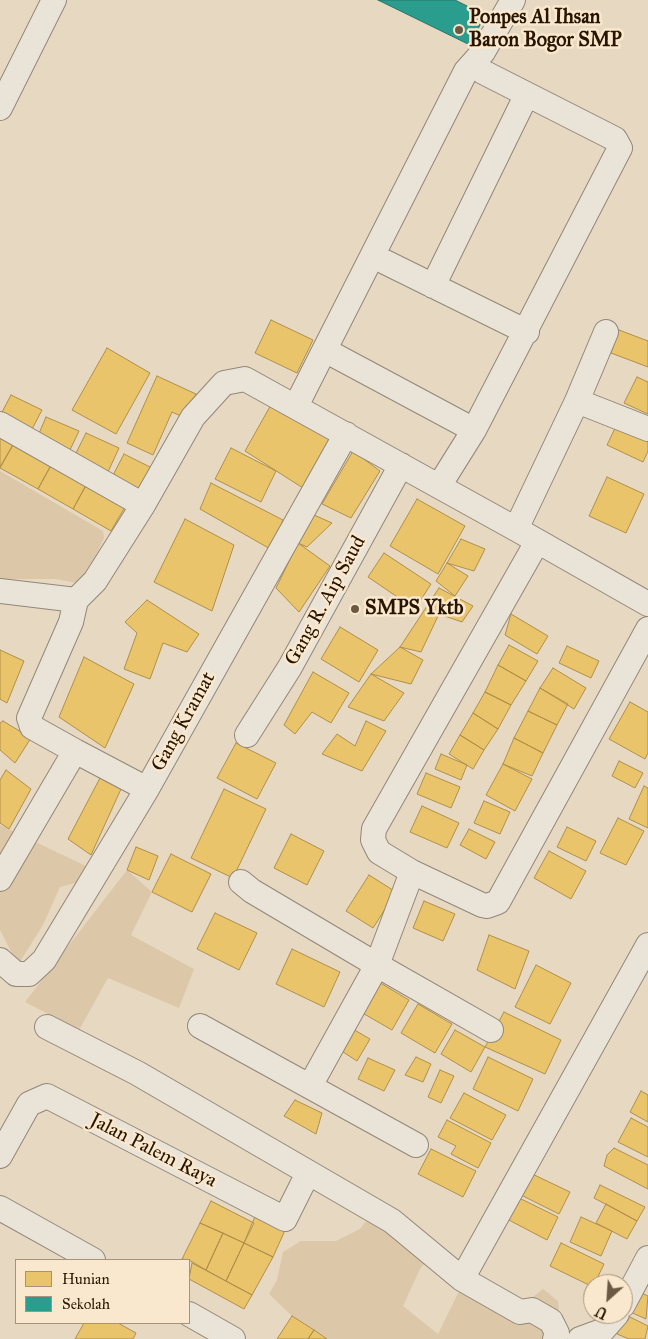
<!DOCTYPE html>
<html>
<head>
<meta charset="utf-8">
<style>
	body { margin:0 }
	#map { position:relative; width:648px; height:1339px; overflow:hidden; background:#e7d8c1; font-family:"IM FELL Great Primer",serif }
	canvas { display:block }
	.legend { position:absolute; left:15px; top:1259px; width:175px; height:65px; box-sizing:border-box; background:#f9e8cd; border:1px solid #a6937b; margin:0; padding:6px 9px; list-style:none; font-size:15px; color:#291400 }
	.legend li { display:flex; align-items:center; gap:10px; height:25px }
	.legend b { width:25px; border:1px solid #a6937b }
	.north { position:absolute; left:583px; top:1274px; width:50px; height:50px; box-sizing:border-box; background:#f9e8cd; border:1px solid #a6937b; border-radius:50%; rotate:206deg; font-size:14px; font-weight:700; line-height:20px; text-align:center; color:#291400 }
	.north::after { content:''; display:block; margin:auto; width:18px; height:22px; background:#6c5944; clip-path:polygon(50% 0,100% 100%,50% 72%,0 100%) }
</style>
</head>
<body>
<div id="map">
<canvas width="648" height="1339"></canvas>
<ul class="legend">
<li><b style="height:14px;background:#e9c46a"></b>Hunian</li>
<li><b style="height:14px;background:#2a9d8f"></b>Sekolah</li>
</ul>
<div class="north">U</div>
</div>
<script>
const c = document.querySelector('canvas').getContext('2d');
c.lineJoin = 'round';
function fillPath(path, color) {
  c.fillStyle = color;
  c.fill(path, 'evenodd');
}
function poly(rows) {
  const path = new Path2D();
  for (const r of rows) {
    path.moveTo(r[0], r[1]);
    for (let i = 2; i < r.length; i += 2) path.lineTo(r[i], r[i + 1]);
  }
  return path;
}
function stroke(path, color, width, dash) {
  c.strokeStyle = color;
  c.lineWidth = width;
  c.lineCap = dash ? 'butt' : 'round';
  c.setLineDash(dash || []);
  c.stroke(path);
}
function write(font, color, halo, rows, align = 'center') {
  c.font = font + ' "IM FELL Great Primer",serif';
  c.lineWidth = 5;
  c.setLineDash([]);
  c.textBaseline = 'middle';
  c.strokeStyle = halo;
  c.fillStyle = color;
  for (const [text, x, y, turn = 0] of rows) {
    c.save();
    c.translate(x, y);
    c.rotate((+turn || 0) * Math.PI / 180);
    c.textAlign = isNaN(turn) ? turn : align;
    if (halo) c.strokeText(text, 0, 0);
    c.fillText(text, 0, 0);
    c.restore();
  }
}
const green = poly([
	[0,471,103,531,104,538,96,555,78,583,55,579,0,579],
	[0,825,90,868,83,881,60,887,43,925,18,965,0,930],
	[127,870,152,892,131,935,194,969,179,1008,108,978,79,1030,25,1002],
	[374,1221,427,1260,420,1269,403,1306,438,1334,462,1285,512,1313,543,1289,558,1301,561,1336,557,1339,327,1339,292,1316,269,1294,277,1280,283,1252,301,1241,336,1241,360,1229,365,1222]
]);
const homes = poly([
	[271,320,313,340,297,373,255,353,271,320],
	[619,330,648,341,648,367,611,353,619,330],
	[107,348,150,373,116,434,72,410,107,348],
	[157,376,196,394,185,418,172,412,153,455,127,443,157,376],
	[637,377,648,382,648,414,624,403,637,377],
	[11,395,42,410,30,433,0,416,11,395],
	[272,403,338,436,303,488,245,451,272,403],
	[46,417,79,431,69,452,37,438,46,417],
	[619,420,648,434,648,451,643,462,607,445,619,420],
	[0,426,18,436,0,467,0,426],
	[86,433,119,448,107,474,73,459,86,433],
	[18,436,55,458,38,489,0,468,18,436],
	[231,448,276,471,261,502,215,479,231,448],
	[353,451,380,471,351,518,322,504,353,451],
	[124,454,158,471,145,498,110,481,124,454],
	[55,458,90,478,73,509,38,489,55,458],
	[607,477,644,494,626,533,589,516,607,477],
	[90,478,129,500,111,531,73,509,90,478],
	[211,483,283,520,272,550,200,509,211,483],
	[417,499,465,526,438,574,390,546,417,499],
	[314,515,332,523,307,547,298,543,314,515],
	[185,519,234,545,212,611,154,582,185,519],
	[461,539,485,549,474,571,447,563,461,539],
	[298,543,330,566,299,612,276,588,298,543],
	[384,553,431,584,415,609,368,577,384,553],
	[447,563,468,576,455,596,436,581,447,563],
	[439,588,473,606,462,622,439,614,421,652,400,647,439,588],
	[147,600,199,634,187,652,163,643,150,679,124,669,137,633,125,622,147,600],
	[511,614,548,636,537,654,505,635,511,614],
	[340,627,378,650,359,682,321,659,340,627],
	[509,645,538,661,526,681,498,665,509,645],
	[567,646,599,661,591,678,559,663,567,646],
	[400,647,423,660,411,684,371,674,400,647],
	[0,650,24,661,7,703,0,699,0,650],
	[84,657,134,684,105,748,59,717,84,657],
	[498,665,526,681,511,705,485,692,498,665],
	[553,668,586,688,574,709,540,688,553,668],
	[313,672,349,693,331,723,312,712,295,734,284,725,313,672],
	[371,674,404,693,384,721,348,707,371,674],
	[540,688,568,704,557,725,528,711,540,688],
	[485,692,511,705,498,729,473,713,485,692],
	[630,702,648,712,648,753,645,759,609,739,630,702],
	[528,711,557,725,543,753,514,738,528,711],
	[473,713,498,729,484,750,460,735,473,713],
	[3,721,31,738,15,763,0,750,0,723,3,721],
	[366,721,386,731,362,771,322,754,337,734,355,746,366,721],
	[460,735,484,750,473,769,449,754,460,735],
	[514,738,543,753,532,776,503,764,514,738],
	[236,743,276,763,257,799,217,778,236,743],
	[441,754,467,765,461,780,435,769,441,754],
	[619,761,643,773,635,788,612,776,619,761],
	[503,764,532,779,515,811,486,795,503,764],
	[6,770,31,789,9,829,0,823,0,780,6,770],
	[426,773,460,787,451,808,417,794,426,773],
	[100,778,121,789,91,855,68,839,100,778],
	[644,786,648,788,648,828,629,819,644,786],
	[224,789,266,809,233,878,191,858,224,789],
	[484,801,510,812,500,834,474,823,484,801],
	[422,806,459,823,447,848,410,832,422,806],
	[618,818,644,831,626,865,600,853,618,818],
	[567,827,596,841,586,861,557,847,567,827],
	[469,829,495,842,486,859,460,845,469,829],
	[291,834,324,851,307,885,274,868,291,834],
	[136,847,158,856,149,880,127,870,136,847],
	[549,851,586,871,571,899,534,878,549,851],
	[171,854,211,874,192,912,152,892,171,854],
	[369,875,396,892,373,928,346,911,369,875],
	[424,901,455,914,443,941,413,928,424,901],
	[215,913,257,933,239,970,197,949,215,913],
	[489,935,529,951,515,989,477,970,489,935],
	[292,949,340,972,324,1007,276,984,292,949],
	[536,965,571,983,550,1024,515,1007,536,965],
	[377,981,409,1000,392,1030,359,1011,377,981],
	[418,1004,452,1024,435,1053,401,1033,418,1004],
	[504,1012,561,1040,545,1074,485,1047,504,1012],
	[351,1028,370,1039,357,1061,340,1050,351,1028],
	[455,1030,485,1047,471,1072,441,1054,455,1030],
	[416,1057,431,1064,423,1082,405,1075,416,1057],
	[488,1057,533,1079,518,1111,473,1089,488,1057],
	[368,1058,395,1070,384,1091,358,1079,368,1058],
	[440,1070,454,1076,441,1103,428,1097,440,1070],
	[641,1091,648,1095,648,1122,630,1112,641,1091],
	[464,1093,506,1115,492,1140,450,1118,464,1093],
	[295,1100,322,1113,316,1134,284,1116,295,1100],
	[631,1118,648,1127,648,1157,618,1142,631,1118],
	[447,1120,491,1143,478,1168,451,1154,456,1146,438,1137,447,1120],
	[614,1148,648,1165,648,1189,604,1166,607,1155,614,1148],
	[431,1149,476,1171,463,1197,418,1174,431,1149],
	[528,1172,570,1192,559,1214,517,1193,528,1172],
	[600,1185,645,1207,637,1221,594,1198,600,1185],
	[517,1197,558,1217,547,1240,505,1218,517,1197],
	[211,1201,254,1223,244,1243,200,1223,211,1201],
	[606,1204,637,1221,627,1239,596,1223,606,1204],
	[256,1214,286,1228,273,1257,244,1243,256,1214],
	[581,1217,612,1231,601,1256,570,1242,581,1217],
	[200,1223,223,1233,206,1270,189,1260,182,1259,200,1223],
	[223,1233,244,1243,226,1281,206,1270,223,1233],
	[244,1243,273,1257,252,1295,226,1281,244,1243],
	[561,1243,604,1264,593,1287,550,1266,561,1243],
	[192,1263,252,1295,244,1309,189,1279,192,1263],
	[637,1291,648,1296,646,1319,628,1311,637,1291],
	[626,1315,648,1326,645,1339,629,1339,617,1334,626,1315],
	[292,1316,314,1330,308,1339,277,1339,292,1316],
	[84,1323,118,1323,136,1333,133,1339,75,1339,84,1323],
	[314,1330,327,1339,308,1339,314,1330]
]);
const schools = poly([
	[378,0,455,0,485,15,470,45,378,0]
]);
const minor = poly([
	[0,108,54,0],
	[385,262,527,332],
	[433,286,526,96],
	[334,355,474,430],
	[577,401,648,429],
	[296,406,466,71,483,52,513,0],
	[0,424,143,505],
	[439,486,474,430,620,148,615,139,483,72],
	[516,529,577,401,606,332],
	[537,542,374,829,373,840,379,852,412,872,482,905,487,906,498,902,648,629],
	[0,591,76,600,95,581,143,505,193,417,224,383,245,379,516,529,648,604],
	[247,735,290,667,401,465],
	[75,751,147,789],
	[0,879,75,751,32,727,29,718,71,622,76,600],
	[241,882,252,891,377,965,491,1030],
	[0,960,16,974,29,974,44,960,147,789,346,434],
	[200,1026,416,1145],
	[47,1027,137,1073,392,1221,462,1279,520,1312,532,1310,551,1321,557,1333,555,1339],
	[310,1086,377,965,412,872],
	[0,1156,29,1104,47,1096,285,1219,308,1173],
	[0,1208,93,1260],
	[462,1279,648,945],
	[623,1305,648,1258],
	[189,1314,233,1339],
	[580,1339,602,1331,617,1314]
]);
const markers = [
	[459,30,5,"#6c5944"],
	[355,609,5,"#6c5944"]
];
const poiNames = [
	["Ponpes Al Ihsan",469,18],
	["Baron Bogor SMP",469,41],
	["SMPS Yktb",365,609]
];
const streetNames = [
	["Gang R. Aip Saud",326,601,-61],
	["Gang Kramat",184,722,-61],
	["Jalan Palem Raya",153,1151,27]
];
fillPath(green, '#dcc8a8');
fillPath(homes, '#e9c46a');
stroke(homes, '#af8f4a', 1);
fillPath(schools, '#2a9d8f');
stroke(schools, '#2a7464', 1);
stroke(minor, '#928778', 26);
stroke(minor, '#eae3d7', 24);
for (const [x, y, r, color] of markers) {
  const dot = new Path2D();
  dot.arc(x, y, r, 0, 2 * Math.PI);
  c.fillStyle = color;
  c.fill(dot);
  stroke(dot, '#f9e8cd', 2);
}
write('bold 20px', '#291400', '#f9e8cd', poiNames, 'left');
write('20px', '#291400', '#f9e8cd', streetNames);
</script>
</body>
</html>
